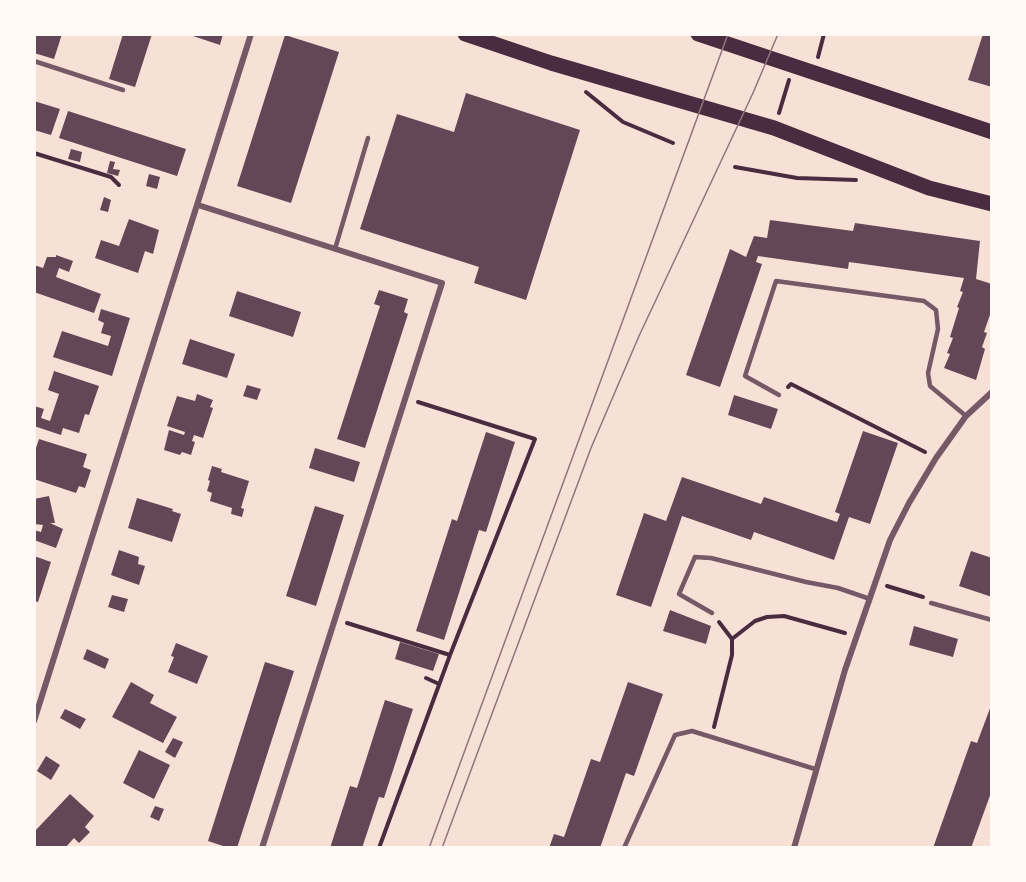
<!DOCTYPE html>
<html>
<head>
<meta charset="utf-8">
<style>
	body { margin:0 }
	#map { position:relative; width:1026px; height:882px; overflow:hidden; background:#f7e1d7; font-family:Lato,sans-serif }
	canvas { display:block }
	.frame { position:absolute; inset:0; border:36px solid #fffaf5; pointer-events:none }
</style>
</head>
<body>
<div id="map">
<canvas width="1026" height="882"></canvas>
<div class="frame"></div>
</div>
<script>
const c = document.querySelector('canvas').getContext('2d');
c.lineJoin = 'round';
function fillPath(path, color) {
  c.fillStyle = color;
  c.fill(path, 'evenodd');
}
function poly(rows) {
  const path = new Path2D();
  for (const r of rows) {
    path.moveTo(r[0], r[1]);
    for (let i = 2; i < r.length; i += 2) path.lineTo(r[i], r[i + 1]);
  }
  return path;
}
function stroke(path, color, width, dash) {
  c.strokeStyle = color;
  c.lineWidth = width;
  c.lineCap = dash ? 'butt' : 'round';
  c.setLineDash(dash || []);
  c.stroke(path);
}
const building = poly([
	[34,34,62,34,54,59,34,53],
	[123,34,152,34,135,87,109,79],
	[187,34,223,34,220,45],
	[983,34,992,34,992,87,968,80],
	[285,35,339,52,291,203,237,186],
	[466,93,580,130,526,300,474,283,479,267,360,229,397,114,454,132],
	[34,101,60,109,51,135,34,130],
	[68,111,186,149,177,176,59,138],
	[71,149,82,152,80,162,68,159],
	[110,161,115,162,113,169,120,170,118,176,107,173],
	[149,174,160,177,157,189,146,186],
	[104,197,111,200,108,212,100,210],
	[129,219,159,230,153,254,145,251,138,273,95,258,101,240,119,246],
	[770,220,853,231,855,223,980,241,976,279,992,284,992,309,984,332,987,333,982,347,985,349,976,380,944,368,950,354,947,353,953,338,950,337,959,308,957,307,963,292,960,291,964,278,849,262,848,269,758,256,756,262,762,264,720,387,686,375,730,249,746,257,754,236,767,238],
	[56,255,73,261,69,272,59,268,56,277,101,294,94,313,34,292,34,265,43,268,47,257,56,257],
	[379,290,408,299,404,312,408,314,365,448,337,439,380,306,374,304],
	[237,291,301,312,293,337,229,316],
	[101,309,130,318,112,376,53,357,62,331,108,346,111,336,101,333,104,323,98,320],
	[190,339,235,354,227,378,182,364],
	[54,371,99,386,89,415,85,414,79,433,63,428,61,435,34,426,34,406,44,409,41,418,50,421,59,394,48,390],
	[247,385,261,389,257,400,243,396],
	[197,394,213,400,210,407,213,408,203,438,194,435,192,441,195,442,191,455,182,452,180,455,164,450,169,430,184,435,185,432,167,426,177,396,195,401],
	[734,395,778,409,771,429,728,415],
	[863,431,898,443,870,524,849,517,834,560,754,532,751,540,682,516,651,607,616,595,644,513,666,521,682,477,761,504,764,497,837,522,840,514,835,512],
	[486,432,515,442,486,532,479,530,444,640,416,631,452,519,457,521],
	[39,439,87,454,83,467,91,470,85,488,79,486,76,493,34,479,34,454],
	[315,448,360,462,354,482,309,468],
	[212,466,222,469,221,472,249,481,241,508,244,509,242,517,231,514,232,508,210,501,212,493,207,491,210,481,208,480],
	[49,496,55,523,50,523,63,529,56,548,34,540,34,530,41,532,43,525,34,524,34,499],
	[137,498,173,509,172,511,181,514,172,542,128,528],
	[315,506,344,515,316,606,286,596],
	[119,550,139,557,138,564,145,566,139,585,111,575],
	[971,551,992,558,992,597,959,586],
	[34,556,51,562,38,602,34,601],
	[112,595,128,599,124,612,108,607],
	[670,610,711,626,706,644,663,631],
	[914,626,958,639,953,657,909,645],
	[400,642,439,654,433,671,395,659],
	[176,643,208,656,197,684,168,672,174,657,171,656],
	[87,649,109,659,105,669,83,659],
	[265,662,294,671,237,848,229,848,208,841],
	[131,682,154,695,150,703,177,717,163,743,112,717],
	[628,682,663,694,634,776,626,773,600,848,549,848,554,834,564,837,591,759,600,762],
	[385,700,413,709,384,798,379,797,362,848,330,848,350,786,357,788],
	[992,703,992,790,971,848,933,848,971,741,977,743],
	[65,709,86,719,80,729,60,718],
	[173,738,183,742,175,758,165,752],
	[139,750,170,765,154,799,123,783],
	[46,756,60,765,51,780,37,771],
	[70,794,94,816,85,827,90,832,79,843,74,838,65,848,34,848,34,832],
	[155,806,164,809,159,821,150,817]
]);
const path = poly([
	[818,57,824,34],
	[586,92,623,122,673,143],
	[779,113,789,80],
	[34,153,111,177,119,185],
	[735,167,797,178,856,180],
	[788,387,791,384,925,452],
	[887,586,923,597],
	[347,623,450,655],
	[732,639,755,621,767,617,784,616,845,633],
	[426,678,439,684],
	[714,727,732,655,732,639,719,622],
	[379,848,450,655,535,439,418,402]
]);
const service = poly([
	[34,61,123,90],
	[335,249,368,138],
	[779,395,745,376,776,281,924,301,936,310,938,329,928,373,930,386,966,416],
	[931,603,992,620],
	[712,613,679,594,695,557,711,558,806,582,838,588,870,599],
	[624,848,675,735,692,731,815,769]
]);
const minor = poly([
	[198,205,442,283,262,848],
	[34,721,251,34],
	[794,848,845,670,890,540,909,503,936,458,966,416,992,392]
]);
const primary = poly([
	[465,34,551,63,774,128,929,188,992,204],
	[698,34,992,132]
]);
const tram = poly([
	[429,848,728,34],
	[442,848,591,448,639,336,753,93,778,34]
]);
fillPath(building, '#644757');
stroke(path, '#4a2c40', 4);
stroke(service, '#755966', 4.5);
stroke(minor, '#755966', 6);
stroke(primary, '#4a2c40', 15);
stroke(tram, '#8f747c', 1.5);
</script>
</body>
</html>
